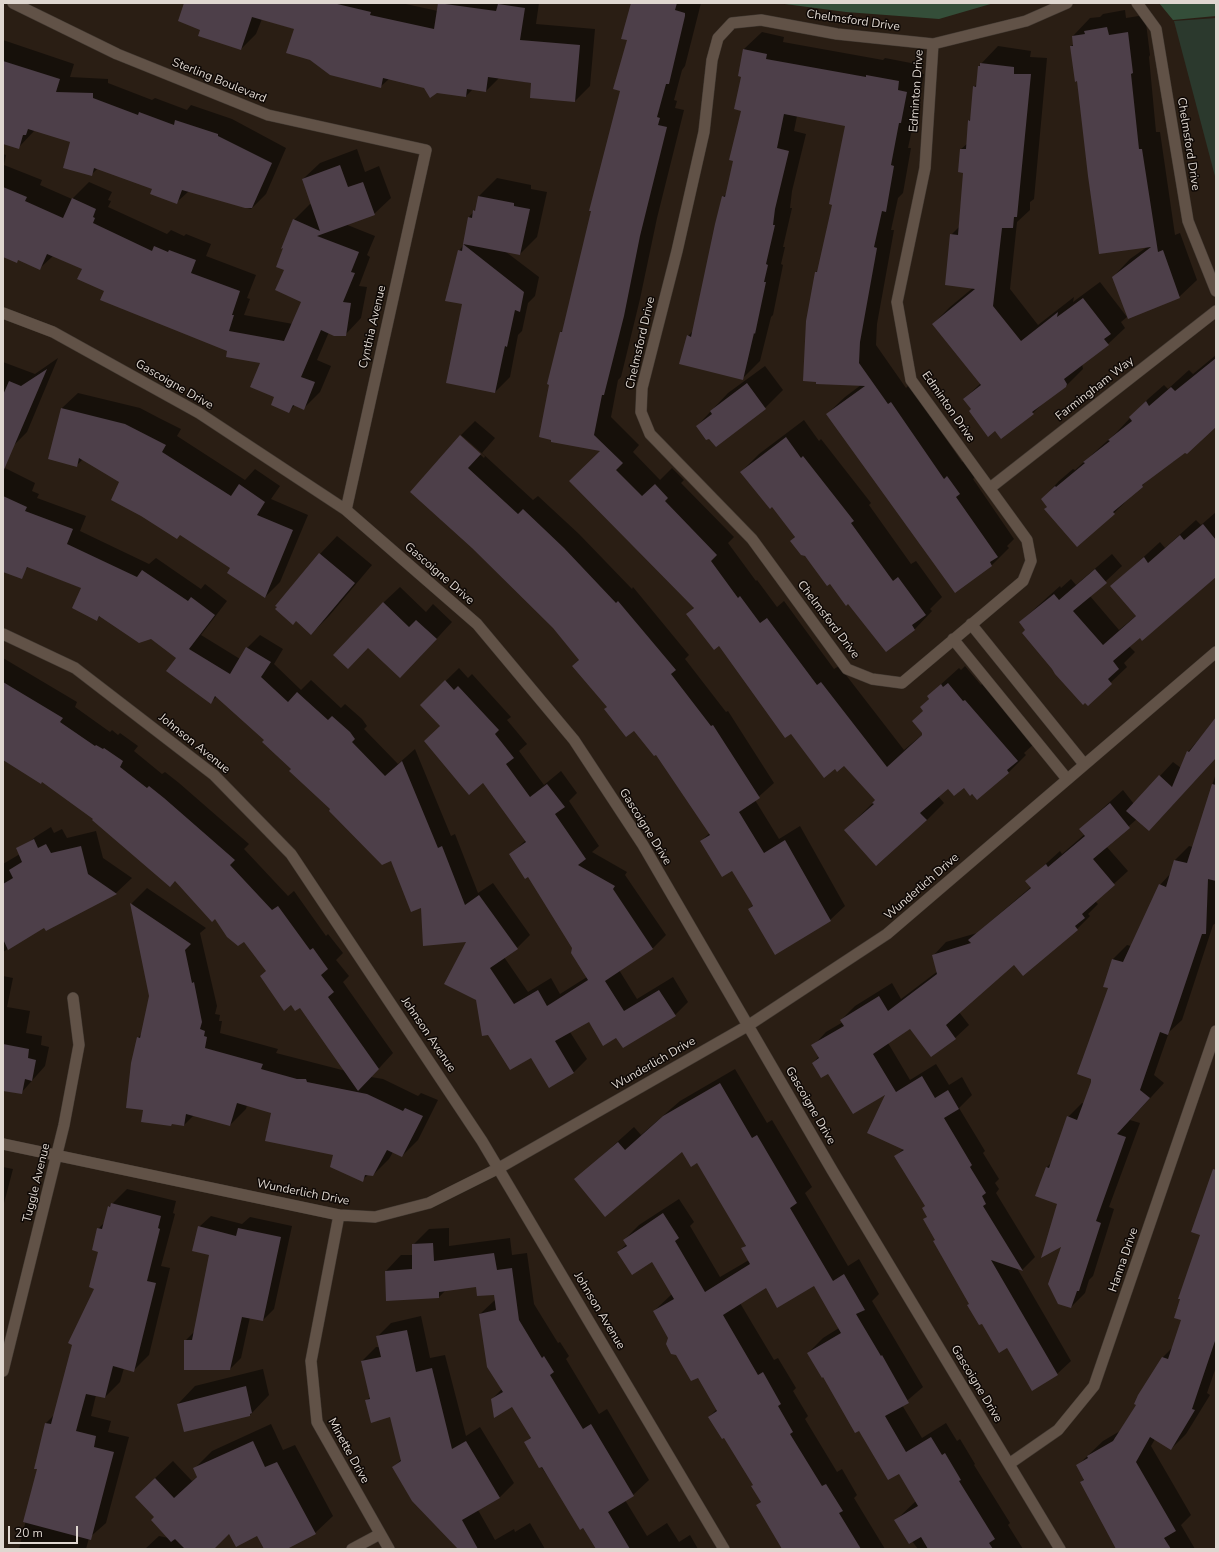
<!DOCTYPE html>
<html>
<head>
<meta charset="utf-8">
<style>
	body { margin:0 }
	#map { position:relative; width:1219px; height:1552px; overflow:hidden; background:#2a1e14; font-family:"Nunito Sans",sans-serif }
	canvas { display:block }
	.frame { position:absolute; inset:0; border:4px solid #dfd7d0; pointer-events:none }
	.scale { position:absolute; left:8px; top:1526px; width:70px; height:18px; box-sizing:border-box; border:2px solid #dfd7d0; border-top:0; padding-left:5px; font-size:12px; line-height:14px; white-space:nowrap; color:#dfd7d0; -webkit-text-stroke:3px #0f0906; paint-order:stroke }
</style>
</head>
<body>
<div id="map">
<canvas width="1219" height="1552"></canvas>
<div class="frame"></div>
<div class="scale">20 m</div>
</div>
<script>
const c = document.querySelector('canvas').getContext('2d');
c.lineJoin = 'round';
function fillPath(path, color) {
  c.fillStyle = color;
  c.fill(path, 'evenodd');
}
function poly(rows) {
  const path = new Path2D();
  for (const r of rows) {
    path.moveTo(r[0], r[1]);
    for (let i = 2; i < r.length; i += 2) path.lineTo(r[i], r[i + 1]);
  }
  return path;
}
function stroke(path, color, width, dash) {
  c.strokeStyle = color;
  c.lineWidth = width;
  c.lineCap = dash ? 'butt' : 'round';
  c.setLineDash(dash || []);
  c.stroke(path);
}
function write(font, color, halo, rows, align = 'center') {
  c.font = font + ' "Nunito Sans",sans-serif';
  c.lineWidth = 3;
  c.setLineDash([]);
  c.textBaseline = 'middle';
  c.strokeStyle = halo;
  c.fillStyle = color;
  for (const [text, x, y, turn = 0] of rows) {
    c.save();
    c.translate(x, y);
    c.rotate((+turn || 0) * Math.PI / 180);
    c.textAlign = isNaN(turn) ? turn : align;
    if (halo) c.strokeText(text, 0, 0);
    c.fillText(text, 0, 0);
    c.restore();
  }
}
const green = poly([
	[1216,18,1216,180,1174,21]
]);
const forest = poly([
	[777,3,994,3,939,19,846,12],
	[1159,3,1216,3,1216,16,1173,20]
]);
const shadow = poly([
	[185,3,401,3,438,11,440,3,539,3,536,24,595,29,590,86,575,101,532,83,499,78,486,91,473,89,466,96,389,79,380,87,295,29,262,19,256,34,241,49,201,29],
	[632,3,701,3,685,66,682,70,674,100,677,101,675,108,684,110,657,218,640,299,621,377,618,380,611,417,639,445,633,452,660,480,672,468,684,480,681,483,734,537,728,543,756,581,757,580,777,607,784,601,834,669,839,666,904,750,923,734,924,711,921,707,930,698,928,696,959,668,961,670,965,666,981,685,983,683,1035,743,1024,753,1026,755,1009,772,977,799,964,787,948,787,938,796,944,803,927,820,845,830,876,800,845,765,791,732,719,644,688,614,694,607,602,450,552,441,561,332,563,330,621,90],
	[1125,10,1126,18,1145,15,1150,55,1149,57,1156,132,1160,132,1175,235,1180,233,1197,280,1179,297,1113,277,1130,259,1147,247,1078,80,1071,46,1074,44,1073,36,1090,18,1100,17,1103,14],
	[762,32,784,37,783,42,883,60,885,58,916,64,915,73,924,74,908,148,911,148,903,193,898,198,891,230,894,230,877,324,876,345,906,388,909,385,962,462,965,460,976,476,973,479,1014,539,1007,546,1009,548,992,565,955,592,827,414,845,397,861,385,816,272,819,269,833,204,846,125,797,116,794,131,806,134,792,191,790,208,792,208,783,247,785,247,781,264,783,265,773,315,771,317,760,361,742,379,688,336,694,330,723,197,727,193,734,160,742,110,742,76,744,49],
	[3,40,74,64,70,77,108,79,108,83,152,100,155,98,187,110,191,105,232,119,286,148,266,194,251,209,189,191,177,202,153,189,98,168,91,175,71,142,35,130,19,147,3,143],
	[998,46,1031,51,1030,57,1047,58,1034,199,1030,202,1030,210,1017,222,1010,289,1038,325,1074,297,1073,302,1100,282,1127,317,1121,322,1125,328,1108,344,1082,364,1083,369,1066,386,1045,401,1033,413,995,430,972,409,964,399,981,383,933,324,950,307,974,287,951,235,959,227,964,172,961,149,968,143,969,121,971,118,974,87,977,84,979,66],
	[357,149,365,172,379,166,391,198,374,214,345,224,375,236,367,255,370,257,359,286,367,287,361,318,345,335,329,332,317,360,331,366,320,392,304,408,295,405,289,411,276,396,261,363,228,350,105,291,83,269,53,256,40,268,3,243,3,154,6,155,4,165,42,180,40,185,72,199,89,182,112,192,108,200,111,201,108,207,167,234,171,230,184,236,186,234,211,244,206,256,256,275,247,298,250,299,244,315,293,324,302,302,286,270,294,220,310,204,312,205,303,179,320,163],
	[497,178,531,185,531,189,547,192,537,237,520,254,506,252,539,277,535,296,528,303,522,331,518,335,510,377,495,392,464,304,459,251,465,243,469,217,477,208,479,196],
	[1216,355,1216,425,1173,462,1171,461,1154,474,1114,513,1048,506,1042,499,1059,481,1073,469,1075,470,1116,433,1148,399,1164,385,1168,389,1189,370,1193,374],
	[58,358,27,432,14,445,3,441,3,362,35,374],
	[765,366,783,390,765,408,716,446,697,426,728,393],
	[78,393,140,408,159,418,181,429,177,436,245,480,255,469,280,486,271,499,308,515,280,582,265,597,232,568,121,482,83,459,77,465,62,408],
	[804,420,819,441,821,439,871,503,869,505,911,564,916,561,942,597,930,609,932,611,915,629,886,650,848,603,791,541,795,536,773,506,741,472,759,454],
	[475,421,495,438,482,453,533,500,538,496,579,534,632,589,633,587,689,655,685,659,726,712,728,711,774,783,755,800,779,839,800,826,845,906,830,920,749,909,753,905,732,869,701,841,710,833,656,753,634,729,608,706,580,659,554,627,472,547,460,436,484,458,485,456,461,435],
	[3,467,35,483,32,491,39,494,37,498,86,516,80,531,149,564,156,558,201,589,205,584,227,601,201,635,240,659,247,648,260,635,283,649,274,664,301,690,311,680,341,708,345,704,362,719,367,726,364,729,398,764,415,749,451,836,455,834,478,893,493,883,530,935,517,948,504,957,528,992,551,978,560,994,587,977,573,947,528,876,510,855,526,840,441,726,421,705,459,668,468,678,472,674,511,717,507,720,527,744,519,751,544,785,561,771,577,793,569,801,599,846,592,852,627,872,625,875,666,935,653,948,619,970,637,999,673,977,688,1002,675,1015,617,1037,589,1021,570,1032,587,1059,574,1072,550,1087,468,941,421,907,392,860,331,809,265,740,217,696,211,702,177,658,151,638,100,616,97,620,82,588,28,567,25,571,3,560],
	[1216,512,1216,576,1129,646,1135,652,1124,663,1127,667,1088,704,1020,622,1060,586,1061,588,1071,579,1076,585,1112,554,1122,566,1090,596,1119,630,1137,615,1112,586,1160,542,1165,548,1196,520,1201,525],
	[337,536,372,565,329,616,311,634,297,620,276,605,320,554],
	[400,587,426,612,433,604,452,622,416,661,368,647,383,603],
	[3,658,77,702,75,707,110,732,112,730,118,735,120,733,138,746,134,751,162,774,165,772,179,783,249,844,244,849,288,896,294,891,326,936,328,934,343,953,336,960,349,976,343,982,393,1053,371,1077,383,1079,418,1096,421,1093,438,1100,418,1140,402,1156,393,1152,389,1159,373,1175,368,1175,362,1180,334,1154,273,1112,247,1105,246,1109,230,1125,194,1115,184,1125,144,1110,138,1038,142,1033,150,996,132,903,147,888,206,928,200,933,217,1006,215,1014,220,1015,219,1021,222,1021,220,1033,278,1049,276,1053,346,1071,300,1006,267,970,244,941,215,918,175,880,3,748],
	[1216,719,1216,758,1149,830,1137,819,1106,846,1128,871,1095,901,1098,904,1088,914,1090,916,1077,929,1014,963,959,1012,969,1025,955,1038,911,1028,888,1043,910,1080,936,1064,949,1085,962,1077,972,1095,959,1108,985,1151,983,1153,999,1179,995,1183,999,1189,996,1193,1035,1257,1022,1270,1017,1268,1071,1361,1057,1374,1007,1347,970,1304,936,1239,926,1206,896,1156,903,1149,887,1092,829,1073,813,1063,819,1056,813,1046,826,1032,843,1022,841,1020,855,1006,892,983,901,999,938,971,933,956,946,942,977,933,1031,887,1027,881,1060,851,1062,854,1085,834,1080,829,1123,790,1134,804,1173,762,1181,768,1188,752],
	[1216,773,1216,923,1213,925,1182,1020,1169,1032,1154,1075,1164,1083,1130,1120,1140,1123,1109,1207,1114,1209,1093,1276,1089,1280,1085,1293,1071,1307,1059,1203,1047,1167,1052,1162,1068,1117,1082,1103,1084,1104,1092,1082,1109,988,1104,986,1113,959,1127,945,1131,946,1160,885,1171,873,1175,860,1189,846,1193,847],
	[51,827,54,833,62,829,67,838,96,831,103,858,132,878,116,893,47,930,44,926,3,952,3,864,20,854,19,853,35,837],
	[3,976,13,978,7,1007,30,1011,26,1033,42,1036,41,1045,49,1047,45,1066,21,1093,3,1090],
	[735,1069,767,1123,772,1120,812,1187,805,1193,848,1266,859,1259,879,1294,872,1301,923,1387,902,1405,922,1438,946,1423,957,1441,960,1439,975,1464,974,1465,1010,1523,1008,1525,1023,1549,918,1549,896,1520,916,1501,899,1472,859,1430,808,1353,823,1338,839,1328,814,1284,766,1287,740,1303,774,1360,778,1358,796,1388,793,1391,808,1416,805,1419,837,1472,842,1469,857,1495,854,1498,885,1549,799,1549,758,1505,761,1501,752,1486,754,1484,725,1436,709,1417,717,1409,698,1376,670,1338,654,1311,672,1294,653,1261,618,1252,627,1244,624,1240,639,1225,679,1199,694,1222,690,1226,720,1277,749,1260,742,1249,746,1245,697,1162,682,1150,575,1180,634,1127,641,1135,680,1101],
	[3,1167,13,1169,3,1207],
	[1216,1185,1216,1367,1207,1393,1210,1395,1186,1434,1171,1449,1155,1439,1151,1446,1191,1515,1181,1525,1195,1549,1137,1549,1081,1482,1084,1479,1077,1466,1103,1441,1120,1431,1137,1404,1139,1396,1163,1357,1173,1347,1182,1320,1201,1234],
	[127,1189,176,1201,173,1213,175,1214,161,1266,170,1268,149,1355,133,1371,124,1368,120,1382,105,1397,96,1395,91,1416,111,1421,108,1432,129,1437,106,1523,89,1538,86,1549,19,1549,38,1469,46,1423,55,1414,96,1288,100,1251,98,1229,105,1222,109,1207],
	[211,1216,242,1224,250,1217,292,1226,274,1309,263,1320,250,1317,241,1358,230,1369,185,1341,195,1331,210,1254,199,1227],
	[449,1228,449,1246,510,1238,512,1255,527,1253,534,1304,558,1343,560,1342,569,1356,566,1359,599,1414,607,1409,649,1480,633,1495,625,1500,647,1536,667,1523,679,1542,690,1535,698,1549,597,1549,525,1443,531,1437,512,1405,492,1399,502,1389,480,1314,496,1299,495,1294,476,1286,446,1290,439,1297,387,1300,386,1271,401,1255,413,1255,413,1245,429,1229],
	[421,1316,430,1358,445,1355,466,1436,480,1427,514,1483,500,1497,478,1510,495,1540,514,1529,515,1532,530,1523,545,1549,459,1549,393,1467,402,1459,391,1416,366,1401,370,1397,362,1361,376,1347,379,1347,377,1337,391,1323],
	[263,1369,269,1395,250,1415,178,1404,195,1386],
	[271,1424,283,1450,295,1445,333,1516,315,1533,274,1549,265,1549,257,1534,230,1532,212,1549,145,1549,159,1536,169,1538,155,1517,154,1479,173,1461,192,1481,198,1476,194,1469,212,1451]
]);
const building = poly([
	[184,3,333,3,371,12,370,15,434,29,438,3,496,11,498,4,525,8,520,40,580,45,575,102,530,98,531,83,488,77,486,92,467,89,466,97,437,93,430,98,424,88,383,78,381,88,330,75,310,60,286,53,294,29,252,17,241,50,198,36,200,30,178,21],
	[631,3,677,3,675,10,685,13,685,16,669,84,666,84,657,117,660,118,658,125,667,127,640,236,624,316,604,395,602,395,594,435,623,463,616,470,642,496,655,484,668,498,665,501,717,555,711,561,738,598,740,596,760,623,767,618,817,685,821,682,887,767,922,735,922,733,912,721,923,711,920,707,929,699,927,696,941,684,943,687,948,683,963,701,965,700,1018,761,1007,770,1009,773,977,800,972,794,970,796,964,788,954,796,948,789,920,813,927,820,876,866,844,830,874,804,872,803,875,800,844,766,837,772,835,769,824,778,791,734,785,738,719,646,714,650,686,614,694,608,569,481,600,451,551,442,551,440,539,437,549,385,547,384,560,332,562,332,591,211,589,211,620,91,613,89,627,40,621,39],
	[1107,27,1109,35,1128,32,1133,73,1131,74,1139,149,1142,149,1158,252,1163,250,1180,298,1128,319,1112,277,1151,247,1099,254,1088,176,1077,81,1075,82,1070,46,1073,46,1072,36,1085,34,1084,31],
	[743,49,767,54,766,59,866,77,866,75,899,81,898,90,907,92,901,123,899,123,891,165,894,166,886,212,882,211,874,247,877,248,860,342,859,363,888,404,891,402,944,479,947,476,960,494,956,497,998,557,990,562,992,566,955,593,826,414,865,386,816,384,816,382,803,381,806,321,815,272,817,272,832,205,829,204,845,126,784,114,777,148,789,151,775,209,773,225,775,225,766,264,768,265,764,282,766,282,755,334,754,333,743,380,679,364,687,335,691,337,715,224,722,196,725,197,733,161,729,160,741,111,734,109,741,77,738,76],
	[3,61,60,79,56,92,93,93,93,98,138,115,139,112,174,125,175,120,218,134,218,136,272,163,252,208,245,208,182,190,177,204,150,194,152,189,94,168,92,176,63,168,70,142,28,129,26,135,23,135,19,149,3,144],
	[980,63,1014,67,1014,74,1031,74,1017,217,1014,217,1013,228,1002,228,993,306,1021,341,1058,312,1057,317,1083,298,1111,334,1104,339,1109,345,1064,379,1067,384,1066,387,1032,412,1034,414,1001,439,995,431,988,437,969,411,971,409,963,399,981,385,932,324,975,289,945,285,950,234,958,235,963,173,958,172,960,149,966,149,968,120,970,121,973,86,976,87,978,66,980,66],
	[340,165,348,187,363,182,375,215,317,236,359,252,351,272,355,273,343,302,351,303,346,336,334,336,321,330,301,377,315,382,304,410,293,405,289,413,271,405,274,397,250,387,260,363,226,357,227,351,100,300,104,291,77,279,82,269,47,254,40,270,18,260,17,263,3,257,3,187,27,197,25,201,63,218,72,198,96,209,93,217,95,218,93,223,152,251,154,246,168,252,169,250,196,260,191,273,240,291,232,315,234,315,229,331,284,341,301,302,275,290,284,270,276,267,283,248,281,249,293,219,320,231,302,179],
	[478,196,514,203,514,206,530,209,520,255,463,244,468,217,472,218,473,210,475,211],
	[463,244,524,292,520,312,515,310,507,347,505,346,495,393,446,383,462,304,445,301,458,250,462,251],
	[1216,358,1216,427,1187,454,1185,453,1142,485,1143,487,1113,512,1115,514,1077,547,1044,509,1047,507,1041,499,1055,486,1056,487,1085,463,1083,462,1110,441,1108,440,1132,421,1129,417,1146,401,1149,406,1171,387,1175,391],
	[47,369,3,472,3,395,9,381,21,386],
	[747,383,766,409,716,447,709,439,706,440,696,426,712,414,710,411],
	[61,408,125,424,166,445,162,452,231,496,239,484,265,502,257,515,293,530,265,598,227,573,230,568,180,535,177,539,141,516,111,500,119,482,79,458,77,467,48,459],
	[460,435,481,454,468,468,518,514,523,509,564,548,616,603,618,601,676,670,671,674,711,726,713,725,760,798,739,812,764,853,785,840,831,921,775,955,748,909,753,906,751,902,732,871,722,877,700,841,710,835,656,755,654,756,634,731,626,737,604,709,607,707,572,666,579,660,553,628,472,548,410,492],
	[786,437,801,458,803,456,854,521,851,523,893,581,898,577,926,615,912,625,915,630,886,652,848,604,846,606,830,584,827,586,805,556,801,555,790,541,795,537,772,507,770,509,740,472],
	[3,496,27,507,25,511,73,529,67,544,137,577,142,570,188,601,191,597,215,615,189,649,230,674,246,647,271,662,261,677,288,702,297,692,328,720,332,716,350,732,355,739,352,742,385,776,402,761,438,848,442,846,465,905,479,895,518,949,490,968,514,1004,538,990,547,1006,588,980,571,953,572,948,528,877,525,879,509,854,526,842,483,783,469,795,424,741,440,726,420,705,445,680,454,690,458,686,499,730,495,734,514,758,506,764,530,797,547,784,565,807,555,814,586,859,578,865,615,886,613,889,653,949,605,981,624,1011,659,990,676,1016,623,1048,616,1038,603,1046,589,1022,555,1041,574,1073,549,1088,531,1058,510,1070,488,1035,482,1036,476,1000,444,984,466,942,423,946,421,908,411,912,391,861,382,865,329,811,330,809,289,771,291,769,262,742,264,740,215,696,211,704,166,671,176,658,151,639,139,643,99,616,97,621,72,608,81,588,27,567,22,579,3,572],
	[1203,524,1216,540,1216,577,1142,641,1140,638,1113,661,1119,669,1108,679,1112,684,1088,706,1085,703,1083,705,1055,674,1052,669,1022,633,1025,630,1019,622,1054,594,1059,600,1095,569,1107,583,1073,611,1103,645,1136,616,1110,586,1144,557,1148,563,1180,535,1184,540],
	[319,553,355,583,311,635,296,621,293,625,275,609,277,607,275,606],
	[383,602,409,627,416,620,437,639,400,678,368,648,348,669,333,655],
	[3,682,63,718,60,722,95,746,96,745,103,749,104,748,123,761,120,767,147,788,149,786,164,798,235,860,230,865,272,910,278,906,310,950,313,948,328,969,321,975,334,992,328,997,379,1069,358,1091,300,1008,295,1011,291,1005,284,1011,260,976,266,971,244,942,238,946,227,937,215,919,212,922,175,881,170,887,92,820,93,819,42,782,41,784,3,760],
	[1216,717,1216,758,1149,831,1126,811,1159,775,1172,787,1187,751,1189,752],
	[1212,784,1216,785,1216,881,1208,879,1206,934,1202,934,1168,1035,1160,1032,1140,1090,1150,1098,1117,1134,1126,1137,1096,1221,1101,1223,1079,1291,1077,1291,1071,1308,1058,1304,1048,1284,1061,1247,1041,1258,1057,1204,1035,1196,1046,1167,1049,1168,1067,1116,1077,1120,1091,1082,1091,1079,1077,1074,1108,988,1103,987,1112,959,1123,962,1159,884,1166,887,1174,860,1187,863],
	[1110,803,1130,828,1093,859,1115,885,1082,914,1085,918,1075,926,1078,930,1023,976,1014,965,946,1025,956,1039,931,1057,910,1029,873,1054,896,1092,922,1076,935,1098,948,1090,959,1109,944,1118,972,1165,970,1167,986,1193,982,1196,986,1204,983,1206,1023,1271,991,1260,1058,1375,1032,1391,1007,1348,999,1353,982,1324,979,1325,967,1305,969,1304,933,1241,935,1240,923,1219,927,1217,922,1208,925,1206,894,1156,904,1150,867,1133,885,1095,853,1114,828,1074,821,1078,812,1063,819,1058,811,1045,844,1026,840,1020,879,996,888,1011,937,974,932,955,971,943,968,940,1031,888,1025,881,1046,864,1048,867,1085,836,1079,829],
	[34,839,38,848,46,844,51,853,81,846,88,874,117,894,46,931,44,928,8,950,3,939,3,884,13,878,9,870,22,862,16,848],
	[130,903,191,944,185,950,192,983,194,982,202,1022,200,1029,205,1031,204,1036,207,1037,205,1048,263,1064,261,1069,297,1079,306,1079,307,1082,367,1094,403,1111,405,1108,423,1116,402,1157,387,1150,373,1176,365,1175,363,1182,330,1167,333,1155,265,1141,271,1113,237,1103,230,1126,186,1114,184,1126,172,1124,171,1126,141,1122,143,1110,126,1108,131,1063,137,1037,140,1038,149,996],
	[3,1044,29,1049,28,1058,36,1060,32,1081,25,1079,22,1094,3,1091],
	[720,1083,752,1138,757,1135,797,1203,790,1208,833,1281,844,1274,865,1310,856,1314,881,1356,882,1355,909,1403,885,1416,906,1452,931,1437,942,1455,945,1453,961,1480,959,1481,995,1539,989,1543,993,1549,928,1549,921,1537,909,1544,894,1520,918,1506,899,1474,888,1480,859,1431,855,1433,823,1377,822,1378,807,1353,841,1333,814,1286,777,1308,766,1288,723,1315,758,1375,763,1372,781,1404,778,1406,793,1432,790,1434,822,1486,826,1484,843,1511,839,1513,861,1549,782,1549,756,1505,761,1502,751,1486,753,1485,724,1438,722,1439,708,1417,717,1411,698,1378,691,1381,676,1355,671,1354,666,1344,668,1338,653,1311,674,1299,652,1262,632,1275,617,1252,627,1246,623,1240,663,1213,679,1238,675,1241,705,1292,750,1264,741,1248,746,1246,697,1163,691,1167,682,1152,605,1217,574,1179,618,1142,625,1150,663,1116],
	[1213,1169,1216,1170,1216,1338,1192,1409,1195,1410,1171,1450,1150,1437,1136,1462,1176,1531,1164,1538,1171,1549,1116,1549,1080,1482,1084,1480,1076,1465,1088,1458,1087,1456,1113,1441,1136,1405,1134,1404,1138,1395,1162,1357,1168,1359,1181,1320,1174,1318,1180,1299,1178,1299,1200,1235,1191,1232],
	[111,1203,161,1216,158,1228,160,1229,147,1281,156,1283,134,1372,113,1366,105,1398,86,1394,76,1431,96,1436,94,1447,114,1452,91,1540,23,1522,37,1469,34,1469,45,1423,51,1424,72,1345,68,1343,94,1289,89,1287,98,1252,92,1250,97,1228,102,1229,108,1206,110,1207],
	[198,1226,236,1236,238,1228,281,1237,263,1321,242,1317,230,1370,184,1370,184,1340,192,1340,209,1255,192,1251],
	[433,1243,434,1261,494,1253,497,1270,512,1268,519,1320,542,1358,544,1356,554,1372,550,1375,583,1429,591,1424,634,1496,608,1512,630,1549,596,1549,583,1528,580,1530,542,1467,539,1468,524,1442,531,1438,512,1407,494,1418,491,1399,503,1392,487,1367,479,1314,496,1310,494,1295,477,1296,476,1287,439,1292,439,1298,386,1301,385,1271,412,1269,412,1244],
	[407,1330,416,1372,432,1368,452,1449,466,1441,500,1498,462,1520,478,1549,458,1549,412,1501,392,1467,401,1461,390,1417,371,1423,365,1400,370,1399,361,1361,381,1357,376,1336],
	[246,1386,252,1413,250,1414,250,1416,184,1432,177,1404],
	[253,1441,265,1467,277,1462,316,1534,287,1549,264,1549,257,1536,236,1547,229,1534,214,1549,185,1549,175,1539,171,1542,151,1520,154,1517,135,1497,155,1478,174,1498,197,1477,193,1468]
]);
const minor = poly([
	[13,3,117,54,268,115,426,150,346,510],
	[1137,3,1156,29,1188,221,1216,291],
	[933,44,925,168,897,302,911,380,1027,540,1031,561,1023,581,902,683,872,679,847,669,752,539,650,434,641,412,642,388,677,251,704,132,712,60,718,38,732,23,761,20,837,34,933,44,1026,21,1067,3],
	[3,313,53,332,199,413,346,510,477,624,574,740,643,845,832,1170,1060,1549],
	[990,488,1216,311],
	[971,624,1084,764],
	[3,634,75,668,214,775,291,854,482,1141,724,1549],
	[953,639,1067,779],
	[3,1144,339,1215,375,1217,429,1203,499,1168,749,1025,887,934,1216,652],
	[339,1215,311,1361,317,1422,389,1549],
	[3,1371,64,1125,79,1045,73,998],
	[1009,1464,1058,1430,1094,1386,1216,1031],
	[352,1549,380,1534]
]);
const streetNames = [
	["Chelmsford Drive",853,21,8],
	["Sterling Boulevard",219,81,22],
	["Edminton Drive",917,91,-86],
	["Chelmsford Drive",1188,144,81],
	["Cynthia Avenue",373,327,-77],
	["Chelmsford Drive",641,343,-77],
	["Gascoigne Drive",174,385,30],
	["Farmingham Way",1095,389,-38],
	["Edminton Drive",948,407,55],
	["Gascoigne Drive",439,574,41],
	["Chelmsford Drive",828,620,53],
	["Johnson Avenue",194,744,39],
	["Gascoigne Drive",645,827,58],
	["Wunderlich Drive",922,887,-41],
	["Johnson Avenue",428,1035,56],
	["Wunderlich Drive",654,1064,-30],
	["Gascoigne Drive",810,1106,60],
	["Tuggle Avenue",37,1183,-76],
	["Wunderlich Drive",303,1193,11],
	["Hanna Drive",1124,1260,-71],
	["Johnson Avenue",599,1311,59],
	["Gascoigne Drive",976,1384,59],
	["Minette Drive",348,1451,61]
];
fillPath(green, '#2b392d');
fillPath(forest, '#344e39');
fillPath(shadow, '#0007');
fillPath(building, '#4d3f49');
stroke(minor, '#433a33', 12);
stroke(minor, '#615247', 11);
write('12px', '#dfd7d0', '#0f0906', streetNames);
</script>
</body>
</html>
